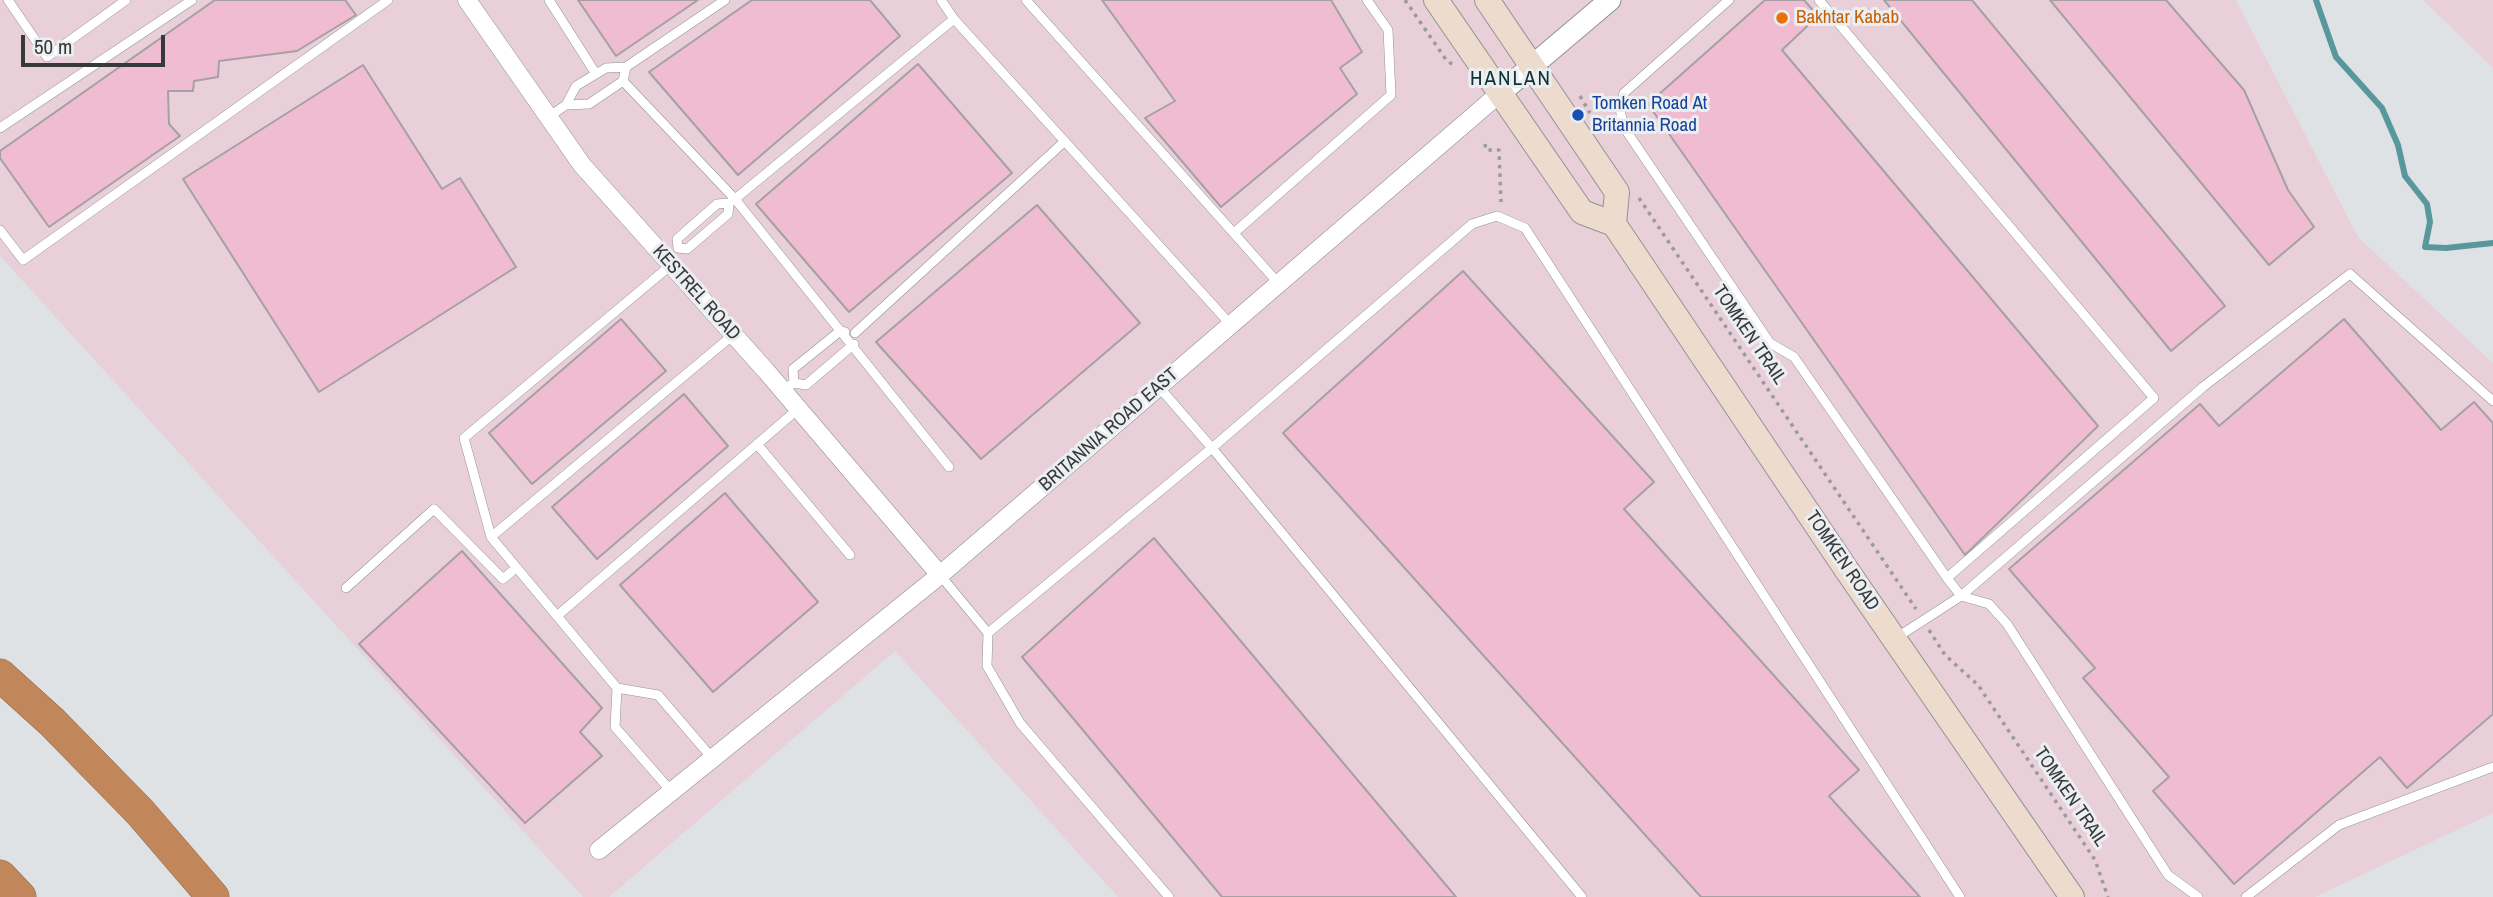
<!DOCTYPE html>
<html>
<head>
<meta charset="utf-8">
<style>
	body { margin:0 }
	#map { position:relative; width:2493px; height:897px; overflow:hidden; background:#dfe2e5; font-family:"Archivo Narrow",sans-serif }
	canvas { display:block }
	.scale { position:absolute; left:21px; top:35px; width:144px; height:32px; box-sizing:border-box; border:4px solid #38393a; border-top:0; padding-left:9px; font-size:21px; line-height:24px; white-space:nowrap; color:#38393a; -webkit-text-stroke:5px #eceff2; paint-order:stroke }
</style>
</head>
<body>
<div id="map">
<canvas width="2493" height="897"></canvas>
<div class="scale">50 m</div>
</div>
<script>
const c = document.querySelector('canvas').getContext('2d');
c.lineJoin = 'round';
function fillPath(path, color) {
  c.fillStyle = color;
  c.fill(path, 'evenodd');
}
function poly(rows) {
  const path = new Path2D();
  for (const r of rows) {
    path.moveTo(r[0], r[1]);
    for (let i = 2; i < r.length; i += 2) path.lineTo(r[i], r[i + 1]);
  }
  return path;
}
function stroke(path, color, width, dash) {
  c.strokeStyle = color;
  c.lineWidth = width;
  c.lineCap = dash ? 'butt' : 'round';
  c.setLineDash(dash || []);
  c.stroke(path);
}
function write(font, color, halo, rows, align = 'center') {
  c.font = font + ' "Archivo Narrow",sans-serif';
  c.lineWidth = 6;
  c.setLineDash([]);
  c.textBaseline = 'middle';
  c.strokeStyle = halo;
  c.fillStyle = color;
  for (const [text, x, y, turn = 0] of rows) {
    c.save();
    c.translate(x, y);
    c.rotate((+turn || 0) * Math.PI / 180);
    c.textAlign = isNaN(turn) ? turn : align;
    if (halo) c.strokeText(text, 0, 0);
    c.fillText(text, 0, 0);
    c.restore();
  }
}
const industrial = poly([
	[0,0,2236,0,2358,237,2493,363,2493,813,2315,897,1118,897,895,651,609,897,583,897,0,256],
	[2423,0,2493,0,2493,68]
]);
const stream = poly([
	[2316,0,2336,57,2382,108,2398,145,2405,176,2427,204,2430,222,2425,247,2446,248,2493,243]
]);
const building = poly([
	[215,0,345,0,356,15,297,51,219,61,218,77,194,81,193,91,168,91,169,124,180,136,49,227,0,158,0,151,215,0],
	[578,0,698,0,616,56,578,0],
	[752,0,870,0,900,36,738,175,649,72,752,0],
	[1102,0,1331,0,1362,52,1340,68,1357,94,1221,207,1145,118,1175,101,1102,0],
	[1765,0,1804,0,1818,16,1782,50,2098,426,1965,555,1648,104,1765,0],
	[1884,0,1972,0,2225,306,2171,351,1884,0],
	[2050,0,2166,0,2244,90,2288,190,2314,227,2269,265,2050,0],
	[918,64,1012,173,849,312,756,204,918,64],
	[363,65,442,189,460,178,516,267,319,392,183,179,363,65],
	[1037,205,1140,323,981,459,876,342,1037,205],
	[1463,271,1654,482,1624,509,1859,770,1829,796,1920,897,1701,897,1283,433,1463,271],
	[621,319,666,371,532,484,489,433,621,319],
	[2344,319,2441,430,2474,402,2493,423,2493,714,2407,788,2380,757,2234,884,2153,791,2169,777,2083,678,2095,668,2009,569,2200,404,2219,426,2344,319],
	[684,394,728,446,597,559,552,507,684,394],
	[725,493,818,602,713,692,620,585,725,493],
	[1154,538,1456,897,1222,897,1022,657,1154,538],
	[462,551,602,708,580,732,602,756,525,823,359,644,462,551]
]);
const path = poly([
	[1405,0,1447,61,1454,65],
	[1580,96,1590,113],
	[1485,144,1486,150,1499,150,1501,202],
	[1639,198,1916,609],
	[1929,630,1945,655,1978,685,2095,860,2108,897]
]);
const service = poly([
	[8,0,47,57,126,0],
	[549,0,596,74],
	[941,0,954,19,1231,325],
	[1026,0,1279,284],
	[1729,0,1624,93,1620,108,1623,126,1770,343,1794,357,1947,578,1961,596,1989,604,2007,624,2168,875,2198,897],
	[1819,0,2154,398,1947,578],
	[626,67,725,0],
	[623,81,735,199,954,19],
	[548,117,566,105,576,86,606,68,626,67,623,81,589,104,566,105],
	[0,128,192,0],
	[729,203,728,214,687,249,678,248,677,239,717,204,729,203,735,199,949,467],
	[0,230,23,260,388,0],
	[1234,233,1391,95,1388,30,1367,0],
	[855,333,1065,141],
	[733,335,491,537,557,616,798,409],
	[794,383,793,369,840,331,845,332],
	[1159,387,1212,448,1472,224,1497,216,1525,228,1960,897],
	[782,390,794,383,806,385,854,344],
	[757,444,850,555],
	[491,537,464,438,671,265],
	[940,575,988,633,987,666,1020,723,1169,897],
	[346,588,434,509,503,579,516,568],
	[557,616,617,688],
	[988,633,1212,448,1582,897],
	[1896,638,1961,596,2203,387,2350,274,2493,401],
	[671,791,615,727,617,688,658,695,712,758],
	[2246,897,2339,825,2493,767]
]);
const minor = poly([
	[467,0,582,165,767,372,940,575],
	[599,850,940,575,1499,94]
]);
const tertiary = poly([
	[1499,94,1610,0]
]);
const secondary = poly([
	[1436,0,1582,212,1614,224,1846,569,2072,897],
	[1487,0,1617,192,1614,224]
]);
const motorway = poly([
	[0,675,52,722,140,812,213,897],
	[0,876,20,897]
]);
const markers = [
	[1782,18,7,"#e8710a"],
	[1578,115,7,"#1a4fb4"]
];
const foodNames = [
	["Bakhtar Kabab",1796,18]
];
const transitNames = [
	["Tomken Road At",1592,104],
	["Britannia Road",1592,126]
];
const streetNames = [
	["KESTREL ROAD",696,293,48],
	["TOMKEN TRAIL",1749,335,56],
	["BRITANNIA ROAD EAST",1109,430,-41],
	["TOMKEN ROAD",1842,561,56],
	["TOMKEN TRAIL",2070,797,56]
];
const neighbourhoodNames = [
	["HANLAN",1511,79]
];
fillPath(industrial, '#e9d0d8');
stroke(stream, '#58989d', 6);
fillPath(building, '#f0bcd1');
stroke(building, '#a5a1a2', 2);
stroke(service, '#909396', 10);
stroke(minor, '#909396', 19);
stroke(tertiary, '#909396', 23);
stroke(secondary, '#909396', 26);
stroke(motorway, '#926b4f', 33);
stroke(path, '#999b9d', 3.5, [3.5, 5]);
stroke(service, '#fff', 9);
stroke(minor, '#fff', 18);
stroke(tertiary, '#fff', 21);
stroke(secondary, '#eddbce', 24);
stroke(motorway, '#c2865b', 32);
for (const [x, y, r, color] of markers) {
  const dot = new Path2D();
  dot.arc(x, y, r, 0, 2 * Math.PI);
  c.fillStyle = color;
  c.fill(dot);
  stroke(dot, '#eceff2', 2.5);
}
write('19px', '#c56008', '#eceff2', foodNames, 'left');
write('19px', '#164399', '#eceff2', transitNames, 'left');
write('19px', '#38393a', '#eceff2', streetNames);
c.letterSpacing = '2px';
write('21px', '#0f3137', '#eceff2', neighbourhoodNames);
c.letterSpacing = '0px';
</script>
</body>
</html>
